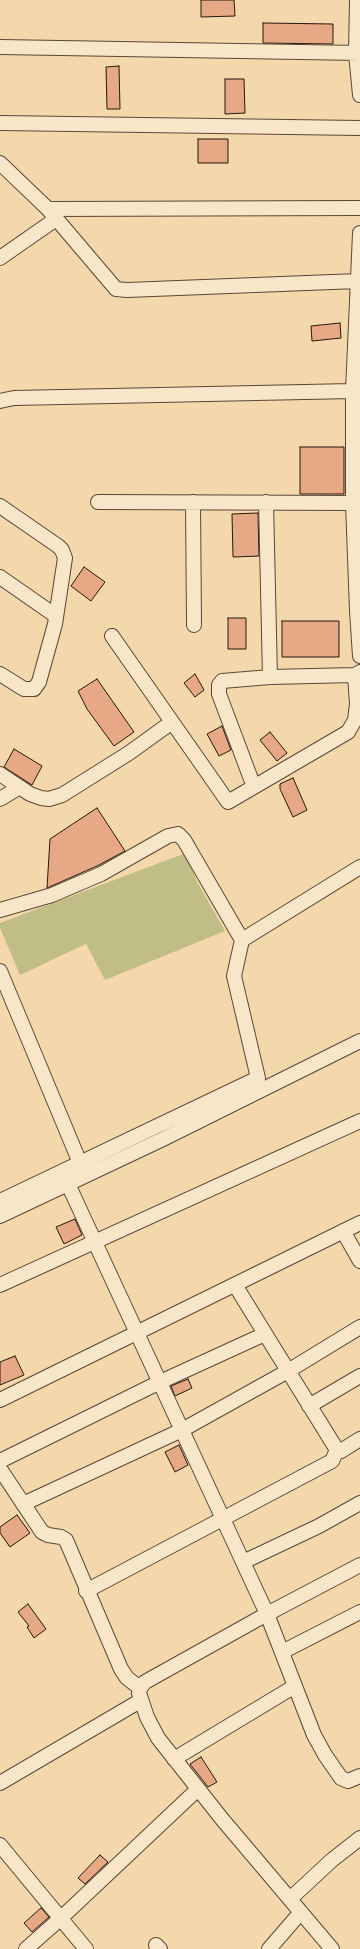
<!DOCTYPE html>
<html>
<head>
<meta charset="utf-8">
<style>
	body { margin:0 }
	canvas { display:block; background:#f4d8ac }
</style>
</head>
<body>
<canvas width="360" height="1949"></canvas>
<script>
const c = document.querySelector('canvas').getContext('2d');
c.lineJoin = 'round';
function fillPath(path, color) {
  c.fillStyle = color;
  c.fill(path, 'evenodd');
}
function poly(rows) {
  const path = new Path2D();
  for (const r of rows) {
    path.moveTo(r[0], r[1]);
    for (let i = 2; i < r.length; i += 2) path.lineTo(r[i], r[i + 1]);
  }
  return path;
}
function stroke(path, color, width, dash) {
  c.strokeStyle = color;
  c.lineWidth = width;
  c.lineCap = dash ? 'butt' : 'round';
  c.setLineDash(dash || []);
  c.stroke(path);
}
const green = poly([
	[186,853,197,882,225,931,105,980,86,944,20,975,0,928,0,923]
]);
const building = poly([
	[201,0,234,0,235,16,201,17,201,0],
	[263,23,333,24,333,44,263,43,263,23],
	[119,66,120,109,107,109,106,67,119,66],
	[225,79,244,79,245,113,225,114,225,79],
	[198,139,228,139,228,163,198,163,198,139],
	[340,323,341,338,312,341,311,326,340,323],
	[300,447,344,447,344,494,300,494,300,447],
	[258,513,259,556,233,557,232,514,258,513],
	[84,567,105,582,91,601,71,586,84,567],
	[228,618,246,618,246,649,228,649,228,618],
	[282,621,339,621,339,657,282,657,282,621],
	[195,674,204,690,195,697,184,683,195,674],
	[97,679,134,732,114,746,87,709,78,691,97,679],
	[222,726,231,750,219,756,207,734,222,726],
	[270,732,287,753,277,761,260,740,270,732],
	[14,749,42,766,32,785,4,767,14,749],
	[293,778,307,810,293,817,280,789,280,784,293,778],
	[97,808,125,851,97,866,47,888,50,839,97,808],
	[75,1219,82,1235,64,1244,56,1227,75,1219],
	[15,1356,24,1375,0,1385,0,1362,15,1356],
	[188,1379,192,1388,175,1396,171,1386,188,1379],
	[179,1445,188,1465,175,1472,165,1452,179,1445],
	[17,1515,30,1533,10,1547,0,1533,0,1527,17,1515],
	[28,1604,46,1629,34,1638,27,1627,29,1626,18,1612,28,1604],
	[201,1757,217,1782,208,1787,190,1764,201,1757],
	[100,1855,108,1862,85,1884,78,1878,100,1855],
	[41,1908,49,1917,32,1932,24,1923,41,1908]
]);
const minor = poly([
	[357,0,356,53,360,95],
	[0,47,360,53],
	[0,123,360,128],
	[0,163,48,209,116,289,127,290,358,281],
	[48,209,360,208],
	[360,233,353,391,353,503,357,611,360,656],
	[0,258,56,219],
	[0,401,14,398,353,391],
	[98,502,353,503],
	[193,502,194,625],
	[266,502,270,677],
	[0,506,58,546,62,550,65,558,55,624,39,682,34,689,24,689,0,674],
	[0,577,56,616],
	[112,636,228,802,348,732,355,720,357,704,355,675],
	[0,774,30,794,41,798,49,799,62,795,129,753,172,722],
	[254,787,219,694,219,685,222,681,270,677,355,675,360,672],
	[0,799,20,787],
	[0,910,52,895,101,874,168,836,178,834,184,840,242,940,234,976,258,1078,0,1201],
	[242,940,360,867],
	[0,971,80,1163],
	[68,1184,267,1614,314,1735,325,1755,341,1778,348,1781,360,1776],
	[0,1216,163,1139,360,1041],
	[343,1231,360,1261],
	[0,1285,360,1121],
	[0,1400,360,1223],
	[309,1406,360,1376],
	[337,1450,341,1451,360,1439],
	[0,1461,160,1382,265,1334],
	[0,1469,42,1532,48,1535,61,1537,66,1540,121,1669,127,1678,140,1688],
	[23,1504,182,1430,288,1371,360,1327],
	[243,1562,319,1526,360,1503],
	[86,1591,332,1461,337,1450,235,1285],
	[282,1652,360,1612],
	[174,1759,295,1686],
	[0,1783,140,1701],
	[0,1845,86,1949],
	[290,1899,332,1860,360,1838],
	[156,1945,160,1949],
	[26,1949,61,1918,198,1789],
	[269,1949,301,1912],
	[332,1949,222,1819,158,1738,147,1717,139,1693,140,1688,145,1682,267,1614,360,1565]
]);
fillPath(green, '#c1bd86');
fillPath(building, '#e6a885');
stroke(building, '#25170f', 1);
stroke(minor, '#594736', 16);
stroke(minor, '#f8e6c9', 14);
</script>
</body>
</html>
